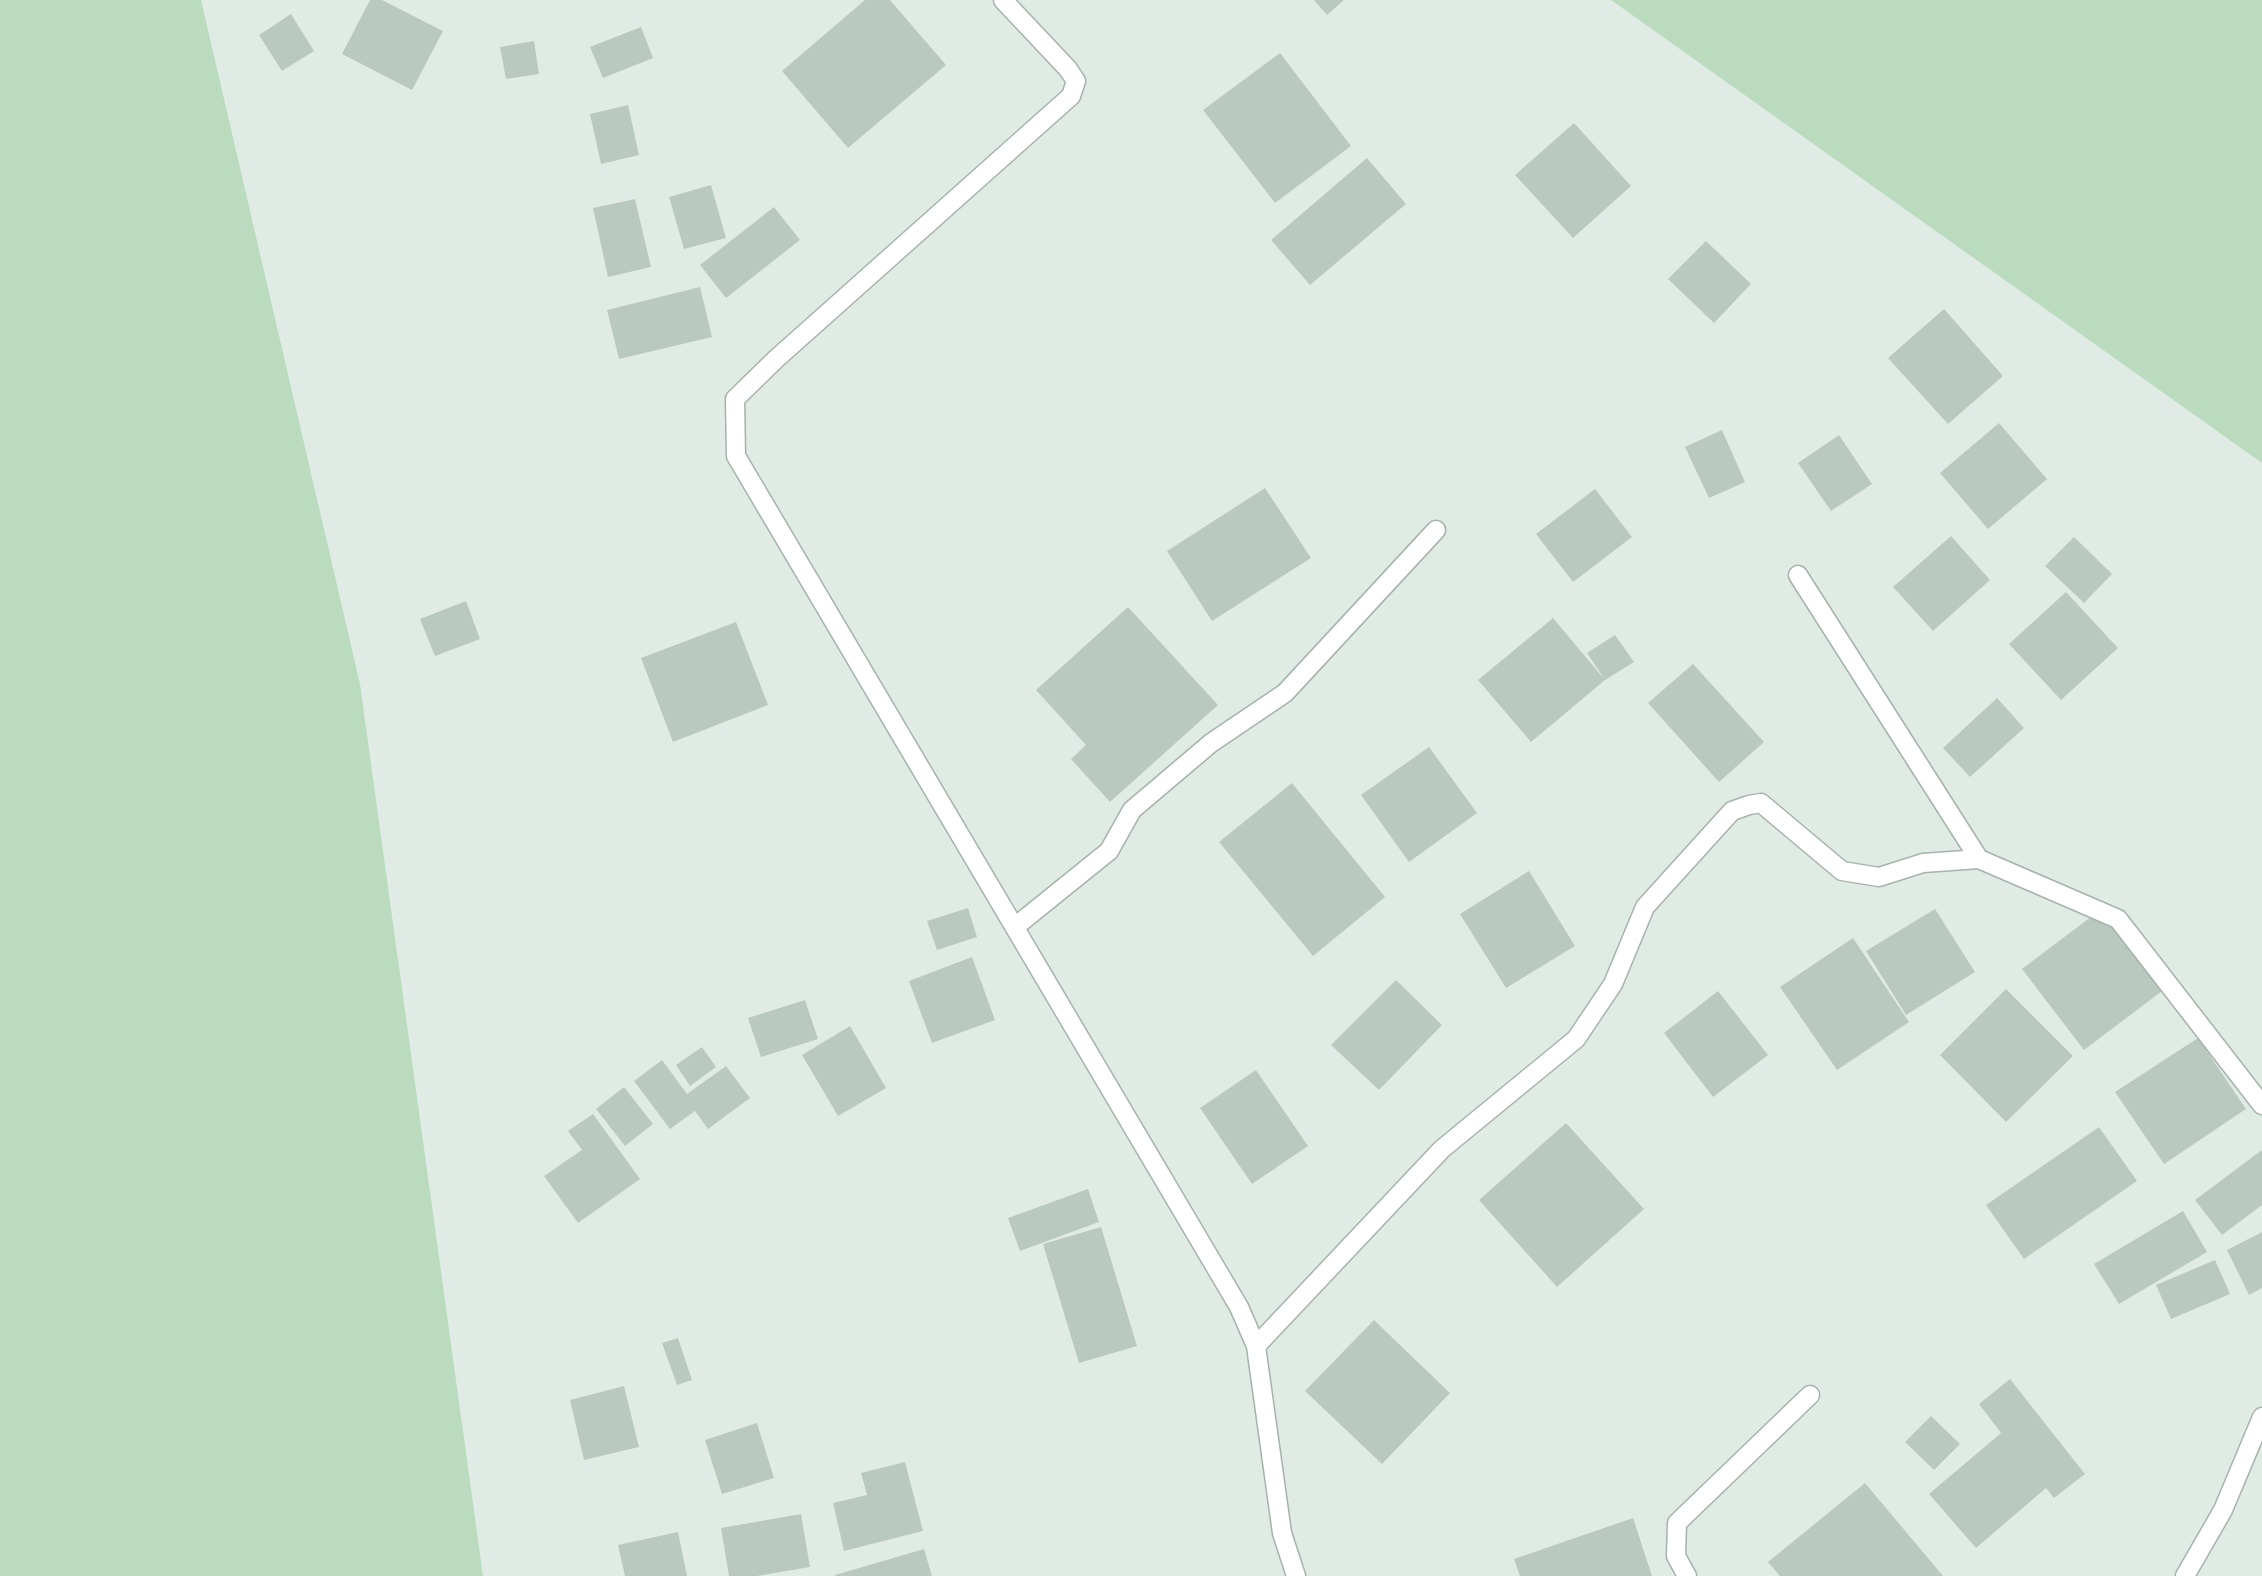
<!DOCTYPE html>
<html>
<head>
<meta charset="utf-8">
<style>
	body { margin:0 }
	canvas { display:block; background:#e1ebe5 }
</style>
</head>
<body>
<canvas width="2262" height="1576"></canvas>
<script>
const c = document.querySelector('canvas').getContext('2d');
c.lineJoin = 'round';
function fillPath(path, color) {
  c.fillStyle = color;
  c.fill(path, 'evenodd');
}
function poly(rows) {
  const path = new Path2D();
  for (const r of rows) {
    path.moveTo(r[0], r[1]);
    for (let i = 2; i < r.length; i += 2) path.lineTo(r[i], r[i + 1]);
  }
  return path;
}
function stroke(path, color, width, dash) {
  c.strokeStyle = color;
  c.lineWidth = width;
  c.lineCap = dash ? 'butt' : 'round';
  c.setLineDash(dash || []);
  c.stroke(path);
}
const green = poly([
	[0,0,201,0,360,684,483,1576,0,1576],
	[1611,0,2262,0,2262,463]
]);
const building = poly([
	[370,0,382,0,443,31,412,90,342,54],
	[865,0,890,0,946,65,848,148,782,71],
	[1314,0,1344,0,1327,15],
	[291,14,314,51,282,71,259,35],
	[641,27,653,58,603,78,590,47],
	[534,41,539,74,506,79,500,47],
	[1280,53,1351,146,1275,203,1203,110],
	[628,105,639,155,601,164,590,114],
	[1574,123,1631,186,1573,238,1515,175],
	[1367,158,1406,204,1310,285,1271,240],
	[711,185,726,238,684,249,669,197],
	[635,199,651,267,608,277,593,208],
	[774,207,800,240,726,298,700,265],
	[1706,241,1751,284,1714,323,1668,279],
	[700,287,712,337,619,359,607,310],
	[1944,309,2003,376,1948,424,1888,358],
	[1999,423,2047,479,1988,529,1940,473],
	[1722,430,1745,482,1709,498,1685,447],
	[1839,435,1872,484,1831,511,1798,463],
	[1265,488,1311,558,1212,621,1167,551],
	[1595,489,1632,537,1573,582,1536,534],
	[1951,536,1990,580,1933,631,1893,587],
	[2074,537,2112,574,2084,603,2045,566],
	[2066,592,2118,648,2061,700,2009,644],
	[466,601,480,639,435,656,420,619],
	[1128,607,1218,705,1110,802,1071,759,1086,745,1036,690],
	[1553,618,1605,680,1531,742,1478,680],
	[736,622,768,705,673,742,641,658],
	[1615,635,1634,662,1605,680,1587,653],
	[1693,664,1764,742,1719,782,1648,703],
	[1997,698,2024,728,1970,777,1943,748],
	[1429,747,1477,813,1409,862,1361,795],
	[1292,783,1385,897,1313,956,1219,842],
	[1529,871,1575,946,1506,988,1460,914],
	[968,908,977,937,937,950,927,921],
	[1935,909,1975,972,1906,1015,1866,951],
	[2100,910,2162,991,2084,1050,2022,969],
	[1853,938,1909,1022,1837,1070,1780,987],
	[972,957,995,1020,932,1043,909,981],
	[1396,980,1442,1025,1379,1090,1331,1045],
	[2006,989,2073,1056,2006,1122,1940,1055],
	[1718,991,1768,1055,1713,1097,1664,1033],
	[805,1000,818,1039,761,1057,748,1018],
	[850,1026,886,1088,838,1116,802,1055],
	[2198,1038,2246,1109,2164,1164,2115,1092],
	[702,1047,716,1067,690,1086,676,1065],
	[662,1060,687,1094,726,1066,750,1098,708,1129,695,1111,670,1129,634,1081],
	[1256,1070,1308,1146,1252,1184,1200,1108],
	[624,1087,653,1124,625,1146,596,1109],
	[593,1114,640,1179,578,1223,544,1176,582,1150,568,1131],
	[1566,1123,1644,1209,1557,1287,1479,1200],
	[2099,1127,2137,1181,2024,1259,1986,1205],
	[2262,1150,2262,1205,2222,1235,2195,1200],
	[1088,1189,1099,1222,1020,1251,1008,1218],
	[2183,1211,2207,1252,2119,1304,2094,1264],
	[1101,1227,1137,1346,1079,1363,1043,1244],
	[2262,1232,2262,1288,2249,1295,2227,1250],
	[2215,1260,2230,1294,2171,1319,2156,1285],
	[1374,1320,1450,1393,1382,1464,1305,1391],
	[678,1338,692,1380,677,1385,662,1343],
	[2010,1379,2085,1474,2054,1498,2046,1488,1976,1548,1929,1494,2001,1433,1979,1404],
	[624,1386,639,1447,584,1460,570,1400],
	[1931,1416,1960,1444,1934,1470,1905,1442],
	[757,1423,774,1478,722,1494,705,1440],
	[905,1462,923,1531,844,1551,833,1503,867,1495,861,1473],
	[1865,1483,1943,1576,1780,1576,1768,1562],
	[801,1514,810,1567,757,1576,729,1576,721,1528],
	[1633,1518,1652,1576,1520,1576,1514,1559],
	[678,1532,687,1576,625,1576,618,1545],
	[924,1549,932,1576,835,1576,835,1575]
]);
const street = poly([
	[1003,0,1068,69,1076,81,1071,96,776,359,735,399,736,456,1239,1307,1256,1346,1282,1533,1296,1576],
	[1798,575,1979,859],
	[1016,926,1109,851,1132,810,1211,743,1285,693,1436,530],
	[1256,1346,1442,1149,1576,1039,1613,984,1645,907,1732,811,1749,805,1761,803,1842,871,1879,877,1923,863,1979,859,2118,919,2262,1105],
	[1687,1576,1676,1556,1677,1523,1810,1395],
	[2185,1576,2223,1510,2262,1417]
]);
fillPath(green, '#bbdbbe');
fillPath(building, '#bac9c0');
stroke(street, '#a4b3ab', 21);
stroke(street, '#fff', 18);
</script>
</body>
</html>
